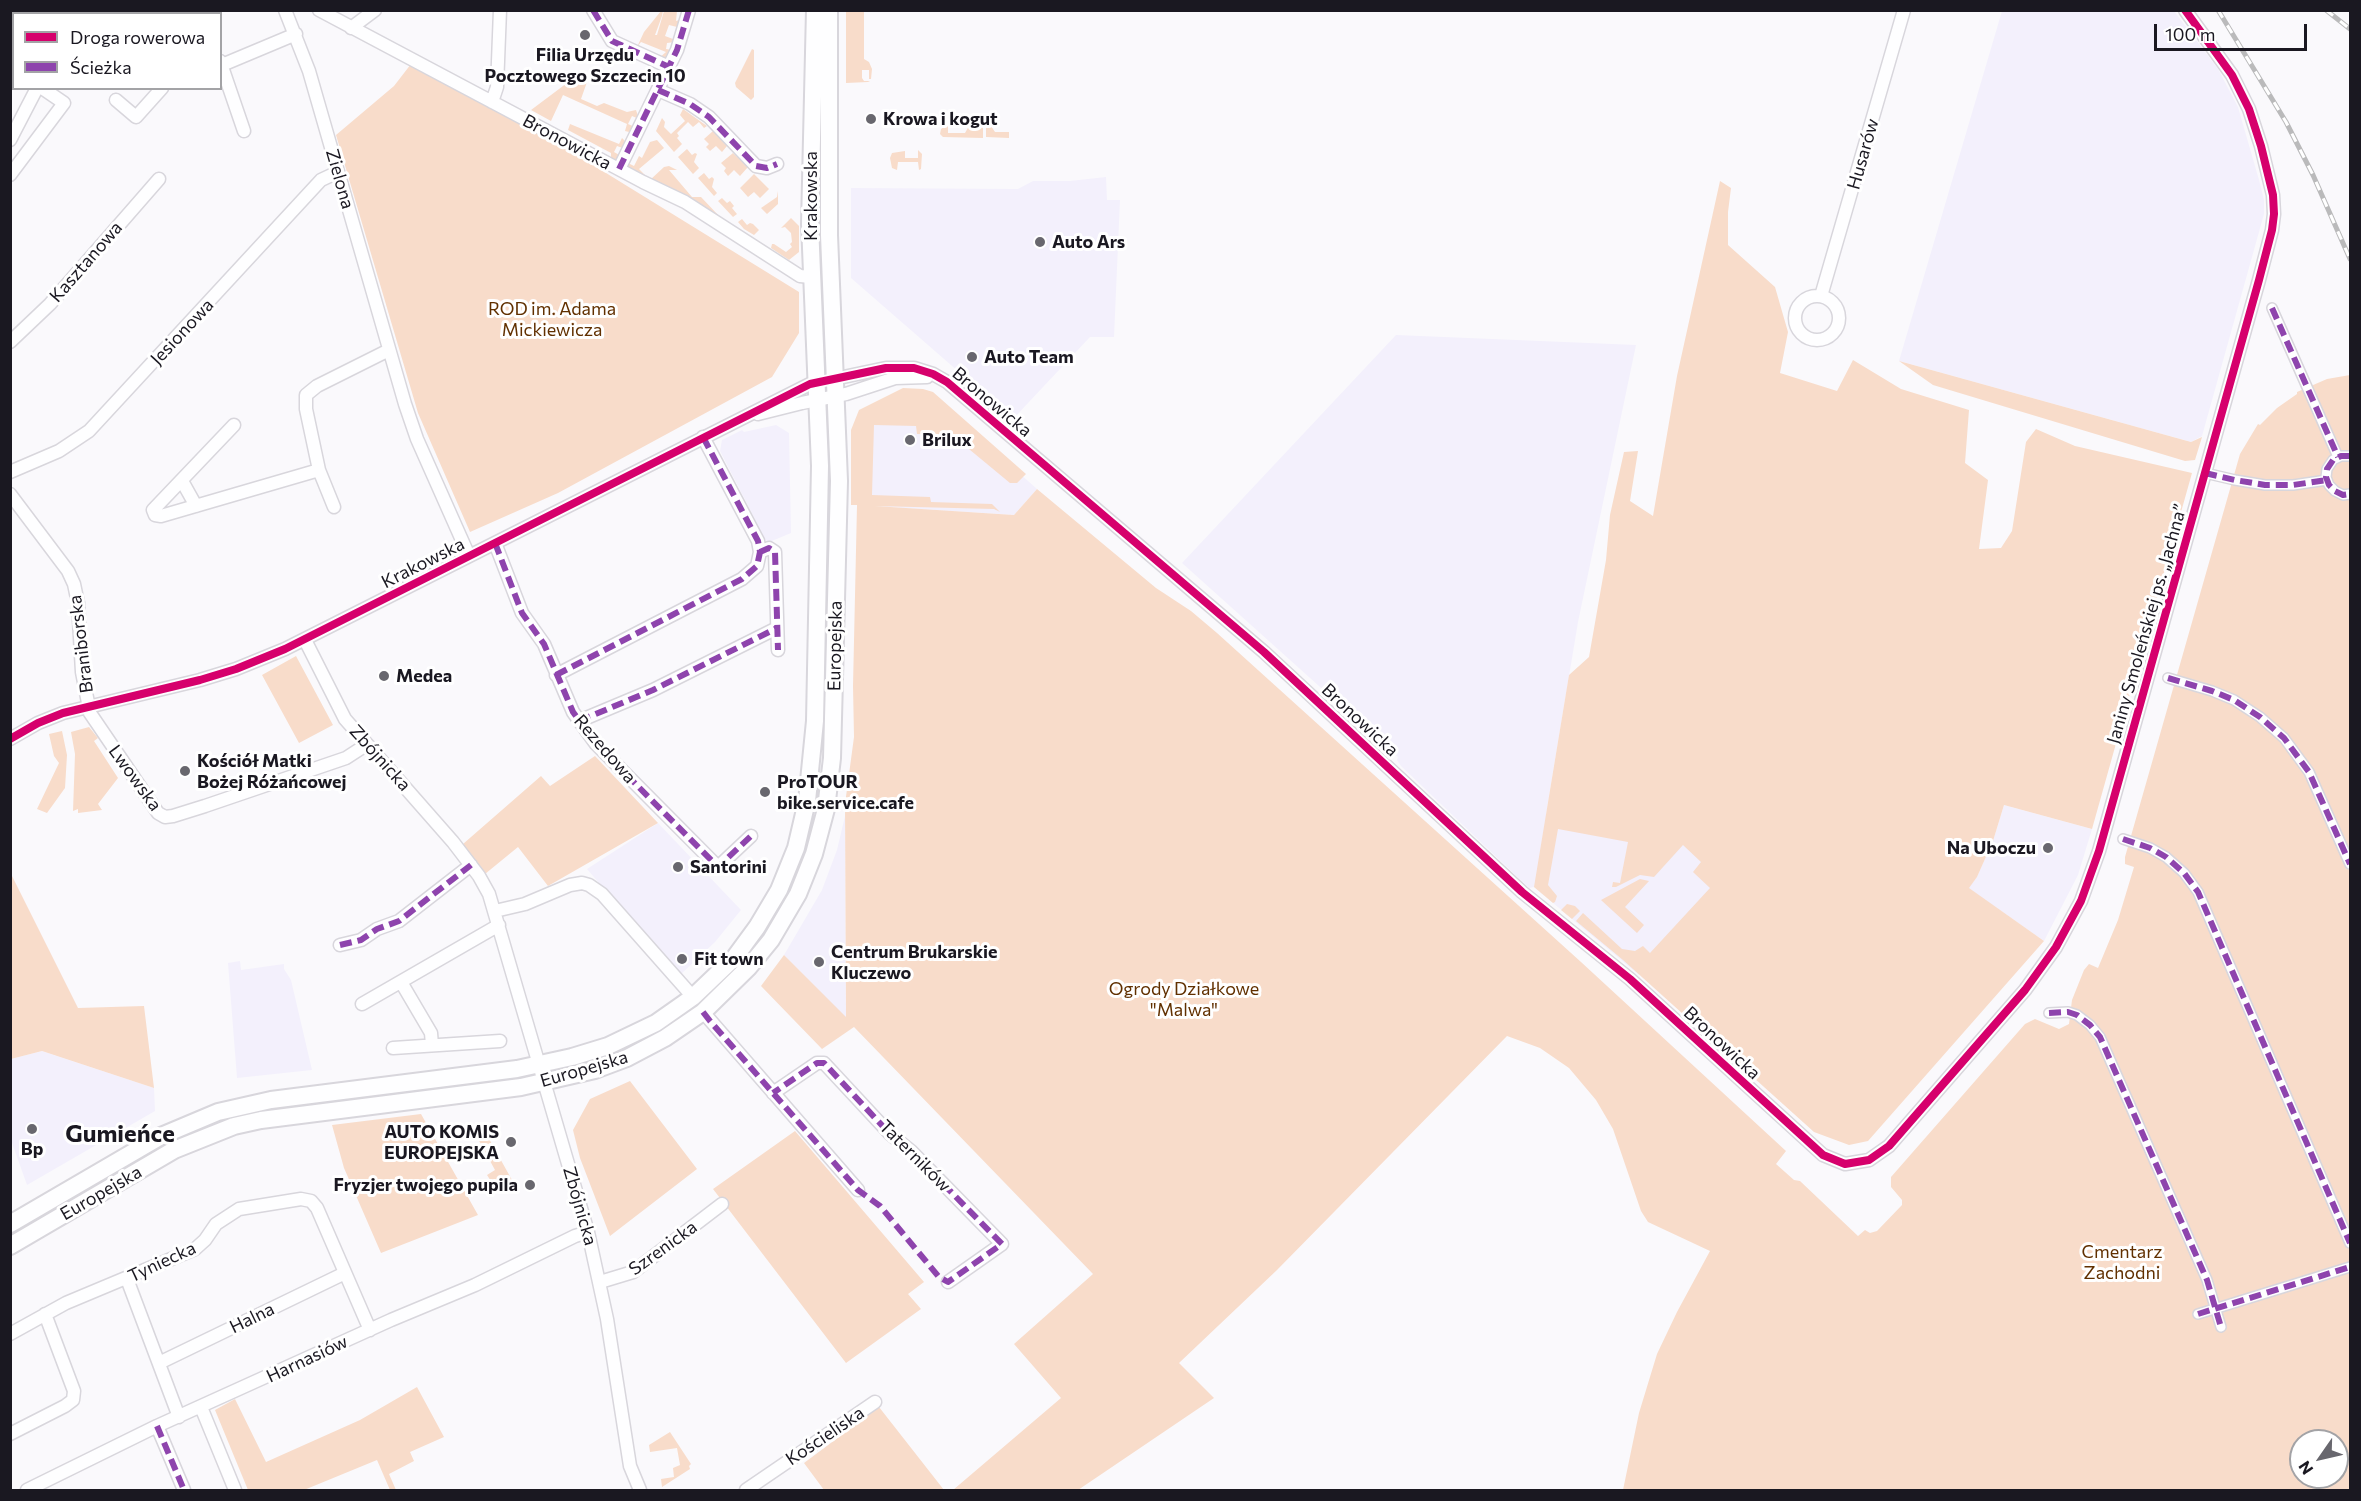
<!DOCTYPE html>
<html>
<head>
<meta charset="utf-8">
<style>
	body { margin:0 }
	#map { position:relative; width:2361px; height:1501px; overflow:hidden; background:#faf9fc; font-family:Commissioner,sans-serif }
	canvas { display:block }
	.frame { position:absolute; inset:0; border:12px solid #1a1821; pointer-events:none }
	.legend { position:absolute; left:12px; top:12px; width:210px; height:78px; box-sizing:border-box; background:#fff; border:2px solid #a3a3a6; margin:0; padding:8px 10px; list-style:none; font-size:18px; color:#1a1821 }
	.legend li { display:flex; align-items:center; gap:12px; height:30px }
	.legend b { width:30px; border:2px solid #a3a3a6 }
	.north { position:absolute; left:2289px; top:1429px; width:60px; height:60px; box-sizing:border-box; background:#fff; border:2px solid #a3a3a6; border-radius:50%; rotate:236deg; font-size:16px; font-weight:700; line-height:24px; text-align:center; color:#1a1821 }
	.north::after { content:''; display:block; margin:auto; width:21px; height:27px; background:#68676e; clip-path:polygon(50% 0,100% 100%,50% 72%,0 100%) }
	.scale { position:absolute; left:2154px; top:24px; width:153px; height:27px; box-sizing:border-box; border:3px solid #1a1821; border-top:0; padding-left:8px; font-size:18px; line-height:21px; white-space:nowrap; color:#1a1821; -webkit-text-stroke:4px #fff; paint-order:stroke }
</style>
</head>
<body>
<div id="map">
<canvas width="2361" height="1501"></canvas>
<div class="frame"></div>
<ul class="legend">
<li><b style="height:8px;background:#d6006c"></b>Droga rowerowa</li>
<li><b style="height:8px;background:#8e44ad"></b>Ścieżka</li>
</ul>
<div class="north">N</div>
<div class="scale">100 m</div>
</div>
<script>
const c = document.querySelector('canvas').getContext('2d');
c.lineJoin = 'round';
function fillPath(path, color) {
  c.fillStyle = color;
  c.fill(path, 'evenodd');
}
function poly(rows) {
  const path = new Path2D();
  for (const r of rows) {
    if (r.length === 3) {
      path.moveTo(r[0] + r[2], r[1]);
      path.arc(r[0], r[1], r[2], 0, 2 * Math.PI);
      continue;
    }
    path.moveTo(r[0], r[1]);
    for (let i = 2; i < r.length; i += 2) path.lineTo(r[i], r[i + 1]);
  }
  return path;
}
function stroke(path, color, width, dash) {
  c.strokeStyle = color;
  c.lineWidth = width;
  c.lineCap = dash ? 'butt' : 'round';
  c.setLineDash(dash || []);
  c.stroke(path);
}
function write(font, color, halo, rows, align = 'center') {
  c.font = font + ' Commissioner,sans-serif';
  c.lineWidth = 6;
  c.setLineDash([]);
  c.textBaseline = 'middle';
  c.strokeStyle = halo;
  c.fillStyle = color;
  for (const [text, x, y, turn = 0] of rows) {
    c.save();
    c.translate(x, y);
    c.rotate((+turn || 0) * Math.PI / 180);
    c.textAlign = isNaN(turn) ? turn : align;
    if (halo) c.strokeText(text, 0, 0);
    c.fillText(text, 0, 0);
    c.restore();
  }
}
const built = poly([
	[2002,11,2174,11,2218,69,2238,107,2259,180,2264,200,2264,214,2202,436,2191,442,1899,361],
	[1106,177,1107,200,1120,200,1114,337,1090,337,1013,419,851,278,851,188,1018,189,1033,181,1070,181],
	[1396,335,1636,345,1578,622,1546,814,1751,851,1639,975,1534,887,1529,888,1401,766,1397,760,1398,757,1182,563],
	[928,392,1037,489,1014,515,857,505,859,414],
	[776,425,789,433,791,533,767,543,720,451,722,440,742,430,744,432],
	[2004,805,2092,829,2078,875,2044,941,1968,888,1977,877,1993,841],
	[845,816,846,1018,784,955,822,890,837,850],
	[658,823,741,910,715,942,679,976,587,869],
	[240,961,241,970,284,964,284,969,291,980,312,1070,237,1078,228,963],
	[42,1051,154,1088,155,1111,27,1185,11,1140,11,1059]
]);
const green = poly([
	[661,11,663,11,662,16,655,35,657,35,664,11,677,11,676,21,679,20,682,25,678,34,676,33,677,27,669,25,665,36,673,39,675,36,677,37,675,42,667,43,666,49,672,50,665,59,659,58,666,52,641,42,637,47,644,32],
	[846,11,864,11,864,59,869,62,872,69,871,79,869,79,869,70,862,70,862,78,864,81,870,81,868,82,846,83],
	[752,49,754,50,754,97,751,100,736,87,735,83],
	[411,64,559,144,799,292,799,333,772,377,558,493,470,532,418,413,336,135,394,86],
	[580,79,587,82,581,99,597,106,604,103,627,112,636,110,639,119,632,116,628,124,635,127,629,132,625,131,627,124,563,95,551,121,531,110,571,80],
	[683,109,707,126,704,128,699,122,693,127,688,122,677,133,679,136,677,138,682,144,674,152,656,131,662,118,665,122,664,127,671,134,685,121,680,115],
	[570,124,619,144,622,138,626,142,625,149,617,146,614,152,621,156,616,161,611,160,611,153,568,130],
	[983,125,983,138,943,137,940,134,941,129,945,126,948,126,948,133,965,133,969,126],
	[986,125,991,126,995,132,1009,132,1009,138,986,137],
	[713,131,727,146,722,152,716,146,710,151,706,147,709,144,704,139],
	[657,140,664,148,639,169,645,175,644,176,626,169,628,163,634,166,639,156,642,158,650,142],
	[687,149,692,155,695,153,697,154,694,162,699,168,693,174,678,157],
	[918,150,922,154,921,169,919,170,918,162,898,162,897,170,892,168,890,158,892,153,905,151,905,158,918,158],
	[733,153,748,167,740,176,734,170,728,176,724,171,726,168,721,163],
	[669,166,677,170,669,170,692,197,701,197,720,217,650,180,664,167],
	[704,173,709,179,712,177,714,179,712,187,717,193,714,196,698,178],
	[754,174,769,189,760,198,754,192,748,197,740,188],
	[1720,181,1731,188,1728,212,1728,245,1775,287,1788,332,1780,373,1837,391,1853,360,1901,389,1969,410,1965,463,1988,480,1979,549,2001,548,2012,531,2026,442,2036,429,2075,446,2192,473,2092,829,2004,805,1993,841,1977,877,1969,888,2044,941,1868,1141,1849,1145,1814,1132,1623,960,1576,921,1583,913,1622,949,1635,951,1643,946,1650,953,1710,888,1693,872,1701,862,1683,845,1654,877,1640,875,1616,887,1612,887,1613,882,1620,883,1628,842,1558,829,1548,885,1557,896,1555,902,1553,903,1534,887,1569,675,1589,657,1606,560,1610,515,1624,452,1638,451,1630,501,1653,516,1677,376],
	[778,191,778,204,767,214,761,208,777,197],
	[722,198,727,203,730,201,734,206,732,208,737,214,733,217,718,201],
	[791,218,799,226,799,252,789,260,771,248,772,244,774,244,786,252,792,247,790,244,792,242,791,233,785,227,781,228],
	[742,219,747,225,750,223,753,224,759,230,754,235,744,229,738,222],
	[1899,361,2191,442,2202,437,2195,460,2185,461,1933,385],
	[2350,375,2350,1490,1623,1490,1639,1413,1657,1354,1677,1312,1710,1251,1648,1222,1641,1211,1613,1129,1596,1100,1569,1068,1540,1048,1507,1036,1277,1270,1179,1363,1214,1398,1078,1490,953,1490,1061,1398,1014,1344,1093,1274,854,1027,822,1049,761,986,784,955,846,1017,845,804,854,737,853,686,857,505,851,505,851,430,859,410,903,388,923,389,933,392,1026,474,1017,483,1010,483,952,435,917,434,916,426,874,425,872,495,930,497,931,502,992,504,1000,512,994,509,875,506,1014,515,1037,489,1156,588,1191,611,1217,633,1581,962,1786,1151,1776,1164,1794,1180,1800,1181,1858,1236,1865,1230,1870,1233,1877,1231,1902,1205,1902,1200,1891,1187,1891,1177,2025,1024,2035,1019,2059,1029,2069,1024,2072,1000,2084,970,2089,964,2098,968,2118,920,2134,867,2125,864,2125,857,2240,454,2258,424,2260,425,2277,408,2297,394,2297,392,2327,379],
	[2301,1441,2337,1441,2337,1477,2301,1477],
	[296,656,333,725,299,743,262,675],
	[89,727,98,738,94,741,118,778,98,804,102,810,78,813,78,809,73,811,75,754,71,732],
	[62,731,67,755,65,788,47,813,37,809,59,763,54,756,49,734],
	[595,756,658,823,548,886,518,847,485,874,463,844,541,776,550,786],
	[10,872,78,1008,144,1006,154,1088,42,1051,11,1059],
	[1640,879,1649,881,1625,907,1644,925,1637,933,1601,900],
	[1567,904,1575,906,1580,911,1572,919,1561,910],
	[630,1081,697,1169,610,1236,580,1158,573,1130,590,1099],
	[421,1114,478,1215,381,1253,344,1168,332,1125],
	[795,1131,924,1282,908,1294,921,1309,846,1363,713,1189],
	[468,1135,477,1135,482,1140,488,1137,512,1180,496,1189,487,1175,495,1170,477,1137,471,1140],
	[417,1387,444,1437,410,1452,414,1461,389,1474,396,1490,390,1490,377,1460,304,1490,248,1490,215,1410,235,1399,266,1462,360,1420],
	[879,1407,944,1490,824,1490,804,1463],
	[670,1432,691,1464,689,1466,690,1469,662,1487,661,1479,674,1477,673,1468,680,1465,677,1448,650,1452,649,1445]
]);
const pedestrian = poly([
	[2272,308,2338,457],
	[2350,456,2341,456,2333,460,2327,469,2326,477,2329,485,2335,491,2343,495,2350,494],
	[2205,473,2235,480,2265,485,2293,485,2327,480],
	[2168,678,2212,691,2234,700,2260,717,2284,738,2309,772,2350,864],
	[2123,839,2150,848,2166,857,2184,873,2198,892,2350,1243],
	[2049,1013,2068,1012,2077,1015,2090,1025,2100,1037,2207,1280,2221,1327],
	[2198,1314,2350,1267]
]);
const minor = poly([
	[196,10,197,14],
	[285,10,309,71,405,404,417,439,469,556],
	[319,10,643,182,685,202,800,276,811,277],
	[593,10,612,41,669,67],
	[83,14,85,10],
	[351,28,375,10],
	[10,49,14,51],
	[220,61,244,131],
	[222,65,296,34],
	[658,90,690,104,709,117,756,166,767,168,777,164],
	[116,100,136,117,162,88],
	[492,102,497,87,500,10],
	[10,140,37,88],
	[619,169,677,50,689,10],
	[10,175,64,103,42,88],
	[1817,318,22],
	[1821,296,1904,10],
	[10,342,50,304,159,179],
	[758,414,802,403,846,394,895,378,927,377],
	[234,425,153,510,155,515,161,516,319,470],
	[10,472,59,451,89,431,321,180,338,172],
	[182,481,196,506],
	[10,494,68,571,74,584,78,603,82,672,90,713,158,813,165,817,173,816,205,806,346,758,366,745],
	[334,507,319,470,306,409,306,395,317,386,389,350],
	[495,543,522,613,544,644,573,712,596,744,718,867,751,836],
	[760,552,769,548,775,552,778,650],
	[305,640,345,719,453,842,479,876,489,894,588,1232,607,1319,630,1466,640,1490],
	[556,675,742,579,757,566,760,552,758,541,703,437],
	[579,721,653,690,777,628],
	[10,739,38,723,63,713,200,680,236,669,285,649,810,384,886,368,914,368,933,374,947,382,1264,652,1522,892,1630,979,1823,1155,1845,1164,1869,1160,1889,1146,2025,990,2056,947,2081,901,2099,851,2259,280,2272,230,2274,214,2273,195,2261,146,2249,109,2232,75,2185,10],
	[495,911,525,904,570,885,582,883,589,885,602,894,693,997],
	[340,945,361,940,377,929,399,921,471,865],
	[401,982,431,1033,432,1045],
	[362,1004,499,925],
	[703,1012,858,1190],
	[393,1048,500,1041],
	[773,1093,817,1063,824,1063,890,1134,911,1151,1002,1244,948,1282],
	[127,1279,179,1417],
	[600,1282,633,1272,722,1204],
	[10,1334,66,1303,195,1249,205,1240,216,1224,239,1209,301,1199,311,1201,317,1208,370,1330],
	[159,1363,345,1273],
	[201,1407,235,1490],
	[157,1426,184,1490],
	[10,1434,65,1406,73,1400,74,1391,45,1314],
	[27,1490,157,1426,391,1320,475,1285,575,1236,588,1232],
	[746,1490,875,1402]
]);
const secondary = poly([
	[10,1224,161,1136,218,1112,271,1100,517,1069,572,1057,608,1046,656,1023,693,997,735,957,757,927,779,890,796,848,807,801,815,721,820,466,810,224,815,10],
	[10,1246,174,1150,234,1126,261,1120,521,1087,595,1070,627,1058,665,1038,703,1012,749,967,771,940,798,894,814,854,826,809,832,758,839,481,829,235,829,10]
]);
const rail = poly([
	[2218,10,2286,122,2313,175,2350,259],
	[2326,10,2350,29]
]);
const quiet = poly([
	[593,10,612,41,669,67],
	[658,90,690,104,709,117,756,166,767,168,777,164],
	[619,169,677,50,689,10],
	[2272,308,2338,457],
	[2350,456,2341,456,2333,460,2327,469,2326,477,2329,485,2335,491,2343,495,2350,494],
	[2205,473,2235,480,2265,485,2293,485,2327,480],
	[495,543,522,613,544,644,573,712,596,744,718,867,751,836],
	[760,552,769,548,775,552,778,650],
	[556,675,742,579,757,566,760,552,758,541,703,437],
	[2168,678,2212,691,2234,700,2260,717,2284,738,2309,772,2350,864],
	[579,721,653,690,777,628],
	[2123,839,2150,848,2166,857,2184,873,2198,892,2350,1243],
	[340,945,361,940,377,929,399,921,471,865],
	[703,1012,710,1021,858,1190,880,1206,939,1277,948,1282,1002,1244,911,1151,890,1134,824,1063,817,1063,773,1093],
	[2049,1013,2068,1012,2077,1015,2090,1025,2100,1037,2207,1280,2221,1327],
	[2198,1314,2350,1267],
	[157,1426,184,1490]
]);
const cycleway = poly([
	[10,739,38,723,63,713,200,680,236,669,285,649,810,384,886,368,914,368,933,374,947,382,1264,652,1522,892,1630,979,1823,1155,1845,1164,1869,1160,1889,1146,2025,990,2056,947,2081,901,2099,851,2259,280,2272,230,2274,214,2273,195,2261,146,2249,109,2232,75,2185,10]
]);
const markers = [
	[585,35,6,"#68676e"],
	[871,119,6,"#68676e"],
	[1040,242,6,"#68676e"],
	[972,357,6,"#68676e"],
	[910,440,6,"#68676e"],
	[384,676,6,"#68676e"],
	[185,771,6,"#68676e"],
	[765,792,6,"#68676e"],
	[2048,848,6,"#68676e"],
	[678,867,6,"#68676e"],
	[682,959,6,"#68676e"],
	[819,962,6,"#68676e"],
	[32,1129,6,"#68676e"],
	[511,1142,6,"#68676e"],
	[530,1185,6,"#68676e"]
];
const poiNames = [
	["Filia Urzędu",585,55,"center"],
	["Pocztowego Szczecin 10",585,76,"center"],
	["Krowa i kogut",883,119],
	["Auto Ars",1052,242],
	["Auto Team",984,357],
	["Brilux",922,440],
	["Medea",396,676],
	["Kościół Matki",197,761],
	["Bożej Różańcowej",197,782],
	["ProTOUR",777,782],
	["bike.service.cafe",777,803],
	["Na Uboczu",2036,848,"right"],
	["Santorini",690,867],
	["Centrum Brukarskie",831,952],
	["Kluczewo",831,973],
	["Fit town",694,959],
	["AUTO KOMIS",499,1132,"right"],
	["EUROPEJSKA",499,1153,"right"],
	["Bp",32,1149,"center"],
	["Fryzjer twojego pupila",518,1185,"right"]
];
const streetNames = [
	["Bronowicka",567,142,28],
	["Husarów",1863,154,-74],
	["Zielona",340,179,74],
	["Krakowska",811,196,-90],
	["Kasztanowa",86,262,-49],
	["Jesionowa",182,332,-47],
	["Bronowicka",992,402,40],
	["Krakowska",423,563,-27],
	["Janiny Smoleńskiej ps. „Jachna”",2147,624,-74],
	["Braniborska",81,644,-97],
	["Europejska",835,646,-89],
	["Bronowicka",1360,720,43],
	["Rezedowa",605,749,49],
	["Zbójnicka",380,758,48],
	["Lwowska",135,778,54],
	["Bronowicka",1722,1043,43],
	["Europejska",584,1069,-16],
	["Taterników",915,1156,45],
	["Europejska",101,1193,-30],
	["Zbójnicka",580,1206,74],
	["Szrenicka",663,1248,-36],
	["Tyniecka",162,1262,-25],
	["Halna",252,1318,-26],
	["Harnasiów",307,1359,-25],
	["Kościeliska",825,1436,-34]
];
const parkNames = [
	["ROD im. Adama",552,309],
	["Mickiewicza",552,330],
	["Ogrody Działkowe",1184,989],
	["\"Malwa\"",1184,1010],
	["Cmentarz",2122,1252],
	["Zachodni",2122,1273]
];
const districtNames = [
	["Gumieńce",120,1134]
];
fillPath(built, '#f3f0fc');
fillPath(green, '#f8dcca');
stroke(pedestrian, '#d8d6dc', 12);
stroke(minor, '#d8d6dc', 15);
stroke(secondary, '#d8d6dc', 20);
stroke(pedestrian, '#fefeff', 9);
stroke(minor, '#fefeff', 12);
stroke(secondary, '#fefeff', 16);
stroke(rail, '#bababb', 5);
stroke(rail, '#fff', 3, [9]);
stroke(quiet, '#8e44ad', 6, [12, 6]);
stroke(cycleway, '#d6006c', 8);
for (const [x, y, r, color] of markers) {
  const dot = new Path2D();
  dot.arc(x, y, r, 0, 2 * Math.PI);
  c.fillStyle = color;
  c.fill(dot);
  stroke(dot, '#fff', 2);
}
write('bold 18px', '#1a1821', '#fff', poiNames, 'left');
write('18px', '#1a1821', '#fff', streetNames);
write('18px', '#613000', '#fff', parkNames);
write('bold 24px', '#1a1821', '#fff', districtNames);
</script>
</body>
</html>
